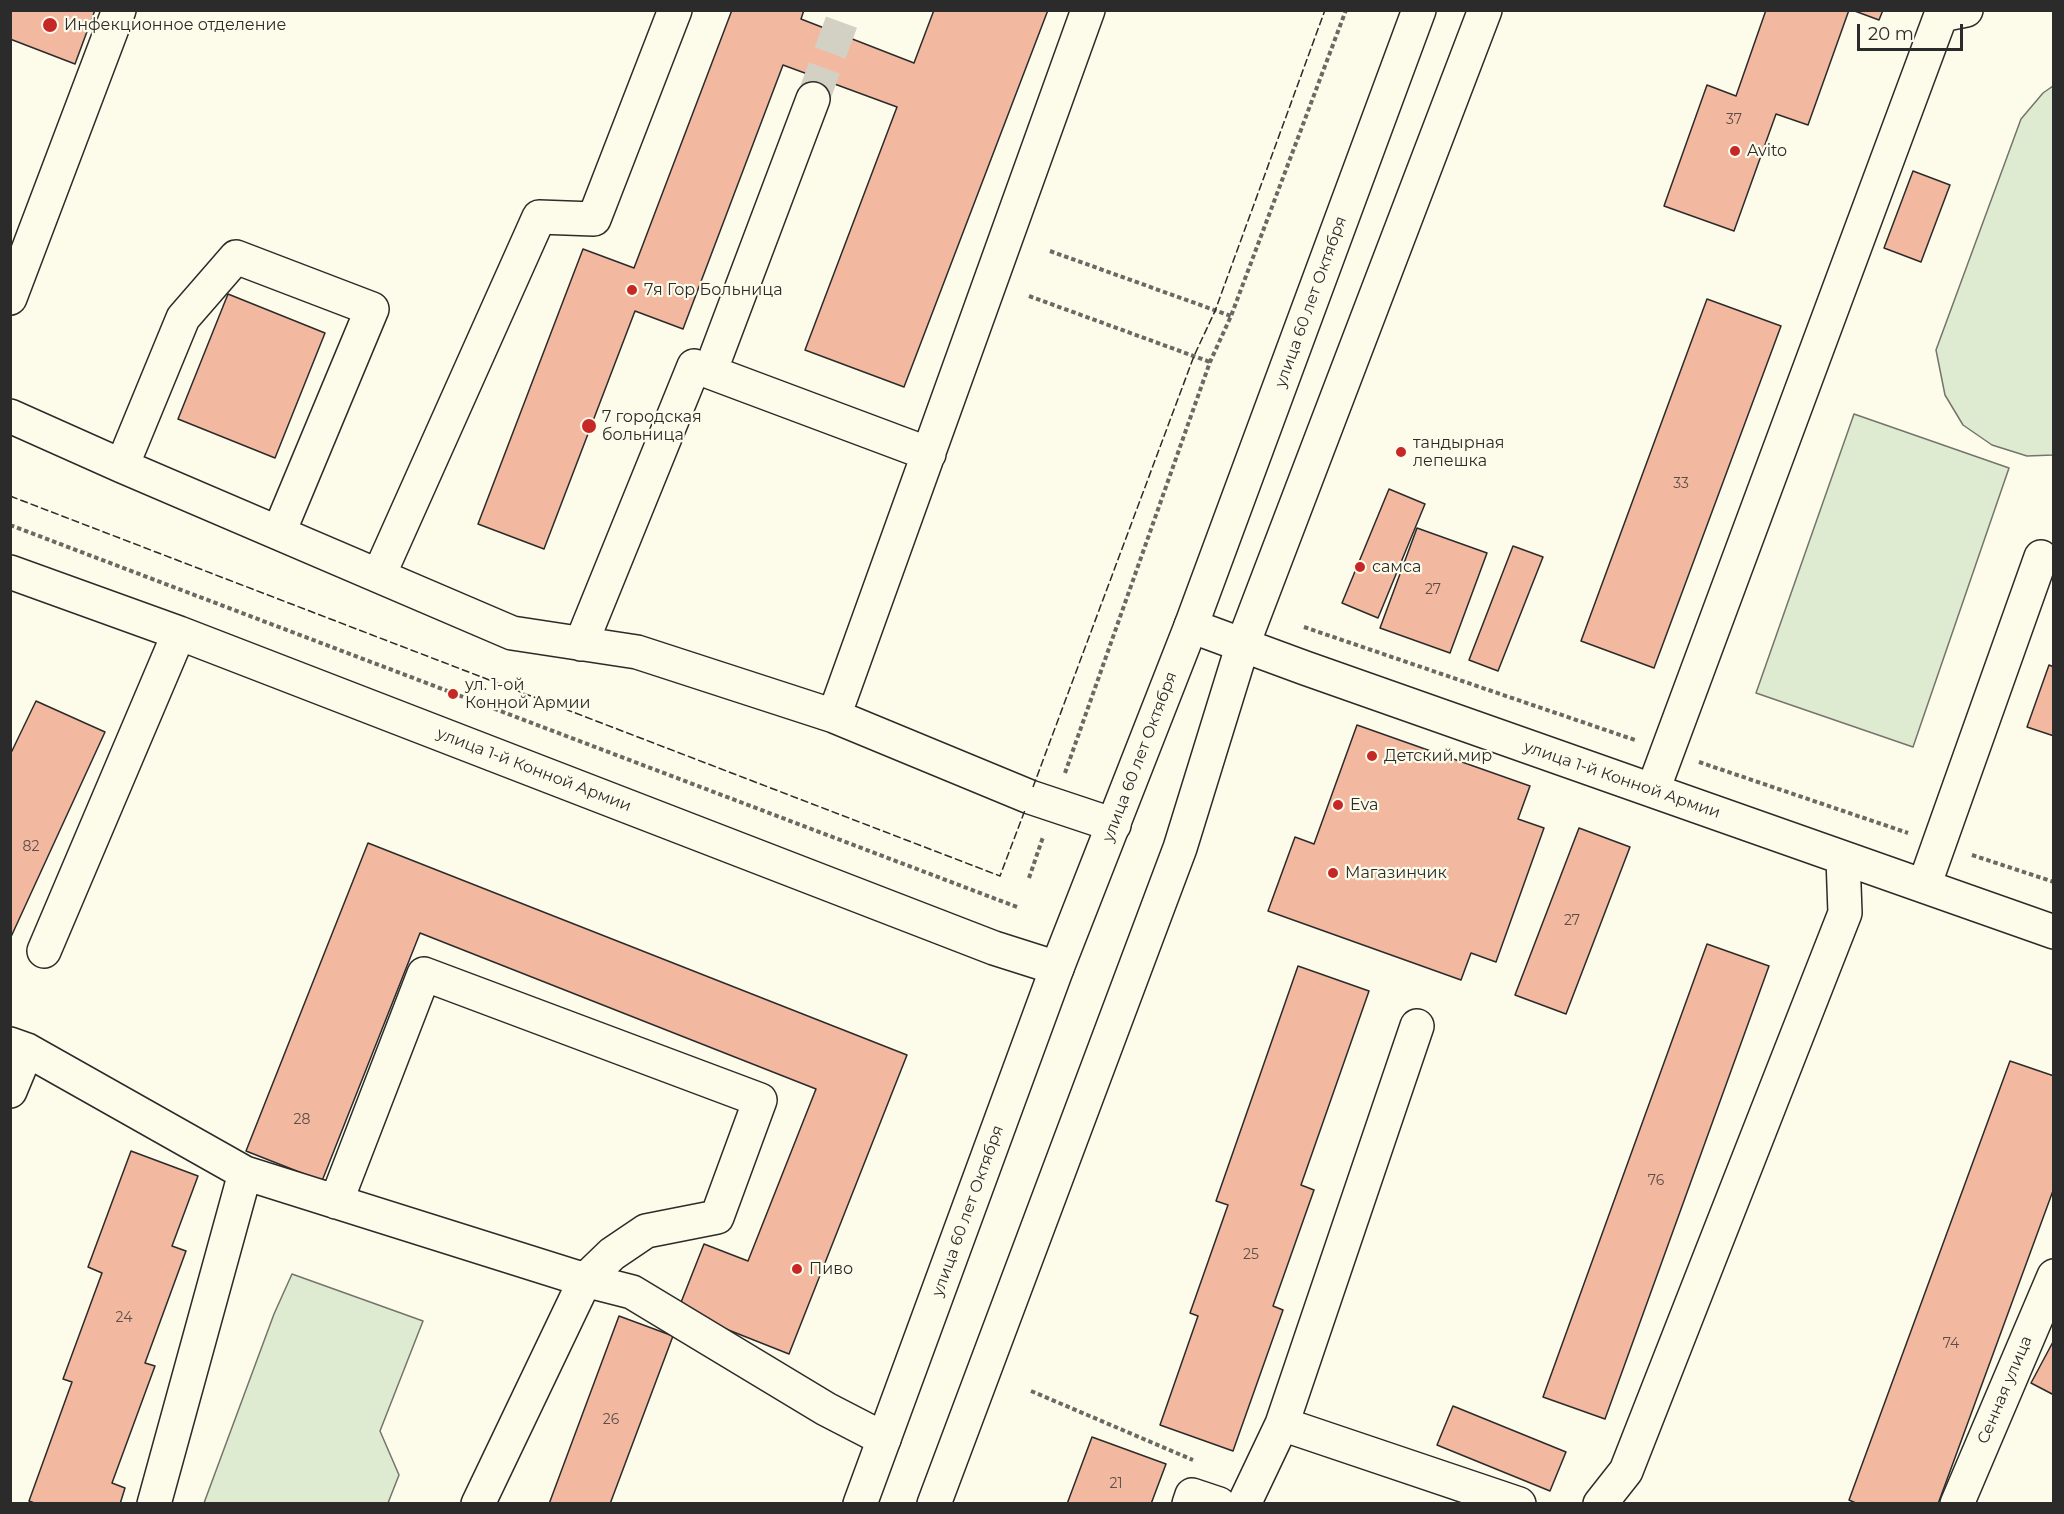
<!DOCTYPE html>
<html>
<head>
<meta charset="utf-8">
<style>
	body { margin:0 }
	#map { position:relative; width:2064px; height:1514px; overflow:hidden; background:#fdfbea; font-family:Montserrat,sans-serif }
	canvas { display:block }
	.frame { position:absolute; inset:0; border:12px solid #2b2b2b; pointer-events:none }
	.scale { position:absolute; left:1857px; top:24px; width:106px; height:27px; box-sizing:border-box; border:3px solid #2b2b2b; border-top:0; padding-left:8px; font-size:18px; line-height:21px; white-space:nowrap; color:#2b2b2b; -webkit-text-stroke:4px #fdfbea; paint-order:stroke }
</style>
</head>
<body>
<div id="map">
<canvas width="2064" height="1514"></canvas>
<div class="frame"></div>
<div class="scale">20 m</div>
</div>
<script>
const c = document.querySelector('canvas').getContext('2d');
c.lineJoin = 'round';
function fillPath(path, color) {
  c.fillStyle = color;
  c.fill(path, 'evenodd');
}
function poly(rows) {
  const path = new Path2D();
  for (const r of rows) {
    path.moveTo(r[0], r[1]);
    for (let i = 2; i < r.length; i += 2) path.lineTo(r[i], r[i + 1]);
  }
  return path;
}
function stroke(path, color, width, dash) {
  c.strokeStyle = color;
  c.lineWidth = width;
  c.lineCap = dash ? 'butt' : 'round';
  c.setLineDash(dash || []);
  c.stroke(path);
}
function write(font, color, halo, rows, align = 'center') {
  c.font = font + ' Montserrat,sans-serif';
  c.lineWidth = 4.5;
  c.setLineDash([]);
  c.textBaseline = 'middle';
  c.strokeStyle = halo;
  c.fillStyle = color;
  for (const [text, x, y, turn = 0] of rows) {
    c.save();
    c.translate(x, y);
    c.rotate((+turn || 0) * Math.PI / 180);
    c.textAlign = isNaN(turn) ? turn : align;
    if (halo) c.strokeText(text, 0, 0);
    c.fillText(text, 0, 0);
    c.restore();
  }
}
const green = poly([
	[2053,86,2053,455,2027,456,1992,445,1963,425,1945,395,1936,350,2021,119,2043,93,2053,86],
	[1854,414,2009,468,1913,747,1756,693,1854,414],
	[292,1274,423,1321,380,1431,399,1475,388,1503,204,1503,274,1314,292,1274]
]);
const building = poly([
	[10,10,95,10,75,64,10,39,10,10],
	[732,10,804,10,801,19,914,63,934,10,1048,10,904,387,805,350,897,107,783,65,683,329,635,311,544,549,478,524,583,249,634,268,732,10],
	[1766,10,1849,10,1808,125,1776,114,1734,231,1664,206,1707,85,1736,96,1766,10],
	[1852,10,1883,10,1879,20,1852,10],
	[1913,171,1950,185,1921,262,1884,248,1913,171],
	[228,294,325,333,275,458,178,419,228,294],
	[1707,299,1781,326,1654,668,1581,641,1707,299],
	[1389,489,1425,504,1378,618,1342,603,1389,489],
	[1417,528,1487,553,1450,653,1380,628,1417,528],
	[1513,546,1543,557,1498,671,1469,660,1513,546],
	[2049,665,2054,667,2054,736,2027,727,2049,665],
	[36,701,105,732,10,939,10,755,36,701],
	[1357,725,1530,786,1518,819,1544,828,1496,962,1471,953,1461,980,1268,911,1295,837,1314,844,1357,725],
	[1579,828,1630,847,1566,1014,1515,995,1579,828],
	[368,843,907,1055,789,1354,678,1310,704,1244,748,1261,816,1089,420,933,322,1181,246,1151,368,843],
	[1707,944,1769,966,1605,1419,1543,1397,1707,944],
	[1298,966,1369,991,1301,1185,1314,1190,1273,1306,1283,1310,1233,1451,1160,1425,1198,1316,1190,1313,1228,1205,1216,1201,1298,966],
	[2010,1061,2054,1076,2054,1188,1938,1504,1858,1504,1849,1500,2010,1061],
	[131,1151,198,1176,172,1246,186,1251,145,1363,155,1366,112,1483,125,1488,120,1504,37,1504,29,1501,72,1382,63,1379,102,1273,88,1267,131,1151],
	[619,1316,673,1336,610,1504,549,1504,619,1316],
	[2054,1340,2054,1395,2031,1383,2054,1340],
	[1453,1406,1566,1452,1550,1491,1437,1445,1453,1406],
	[1092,1437,1166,1464,1151,1504,1067,1504,1092,1437]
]);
const minorTunnel = poly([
	[813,99,846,10]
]);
const path = poly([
	[1050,251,1231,316],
	[1029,296,1210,362],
	[10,525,1017,907],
	[1304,627,1635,740],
	[1699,762,1908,833],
	[1065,773,1210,362,1231,316,1346,10],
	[1972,855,2054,882],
	[1029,878,1043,837],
	[1031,1391,1193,1460]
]);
const minor = poly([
	[813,99,710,372,929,454],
	[10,298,119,10],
	[10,416,122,466,512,633,637,652,834,716,1030,797,1114,825],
	[122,466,183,318,236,257,372,309,279,532],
	[10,572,179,633,994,948,1057,968],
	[379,575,539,217,594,219,675,10],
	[1191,626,1305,668,2054,932],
	[581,644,694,366,710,372],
	[834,716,1088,10],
	[1653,790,1941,15,1966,10],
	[1924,886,2041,557],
	[44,951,179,633],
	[10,1044,27,1050,245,1173,585,1280,632,1292,826,1409,884,1439],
	[10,1091,27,1050],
	[336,1202,424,974,760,1100,717,1217,646,1231,612,1254,585,1280,478,1504],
	[1282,1424,1519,1504],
	[154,1504,245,1173],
	[1189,1504,1192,1495,1219,1504],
	[1244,1504,1282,1424,1417,1026],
	[1600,1504,1626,1471,1845,913,1843,858],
	[1957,1504,2054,1276]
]);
const major = poly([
	[860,1504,1057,968,1191,626,1419,10],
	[934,1504,1180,848,1243,644,1485,10]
]);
const fence = poly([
	[10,496,1000,876,1025,810],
	[1033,787,1194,356,1215,311,1325,10]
]);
const markers = [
	[50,25,8,"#c62828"],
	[1735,151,6,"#c62828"],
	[632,290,6,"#c62828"],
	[589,426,8,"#c62828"],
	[1401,452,6,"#c62828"],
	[1360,567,6,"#c62828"],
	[453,694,6,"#c62828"],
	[1372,756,6,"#c62828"],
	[1338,805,6,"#c62828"],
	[1333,873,6,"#c62828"],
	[797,1269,6,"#c62828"]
];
const numberNames = [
	["37",1734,120],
	["33",1681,484],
	["27",1433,590],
	["82",31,847],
	["27",1572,921],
	["28",302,1120],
	["76",1656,1181],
	["25",1251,1255],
	["24",124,1318],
	["74",1951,1344],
	["26",611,1420],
	["21",1116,1484]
];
const poiNames = [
	["Инфекционное отделение",64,25],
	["Avito",1747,151],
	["7я Гор Больница",644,290],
	["7 городская",602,417],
	["больница",602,435],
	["тандырная",1413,443],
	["лепешка",1413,461],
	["самса",1372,567],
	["ул. 1-ой",465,685],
	["Конной Армии",465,703],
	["Детский мир",1384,756],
	["Eva",1350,805],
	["Магазинчик",1345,873],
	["Пиво",809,1269]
];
const streetNames = [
	["улица 60 лет Октября",1311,302,-70],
	["улица 60 лет Октября",1140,757,-69],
	["улица 1-й Конной Армии",534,770,21],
	["улица 1-й Конной Армии",1622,780,19],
	["улица 60 лет Октября",968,1211,-70],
	["Сенная улица",2005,1390,-67]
];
fillPath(green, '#deebd1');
stroke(green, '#74746e', 1.5);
fillPath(building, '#f2b8a0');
stroke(building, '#2b2b2b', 1.5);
stroke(minorTunnel, '#d3d1c4', 33, [33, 16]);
stroke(minor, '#2b2b2b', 36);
stroke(major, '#2b2b2b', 36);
stroke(path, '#6a6964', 4, [4.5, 3]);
stroke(minor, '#fdfbea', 33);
stroke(major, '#fdfbea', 33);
stroke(fence, '#2b2b2b', 1.5, [8, 3]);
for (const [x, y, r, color] of markers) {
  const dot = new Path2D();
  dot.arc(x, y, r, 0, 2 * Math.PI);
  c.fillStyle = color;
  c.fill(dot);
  stroke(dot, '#fdfbea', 2);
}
write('14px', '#5d4e48', null, numberNames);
write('16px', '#2b2b2b', '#fdfbea', poiNames, 'left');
write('16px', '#2b2b2b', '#fdfbea', streetNames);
</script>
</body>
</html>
